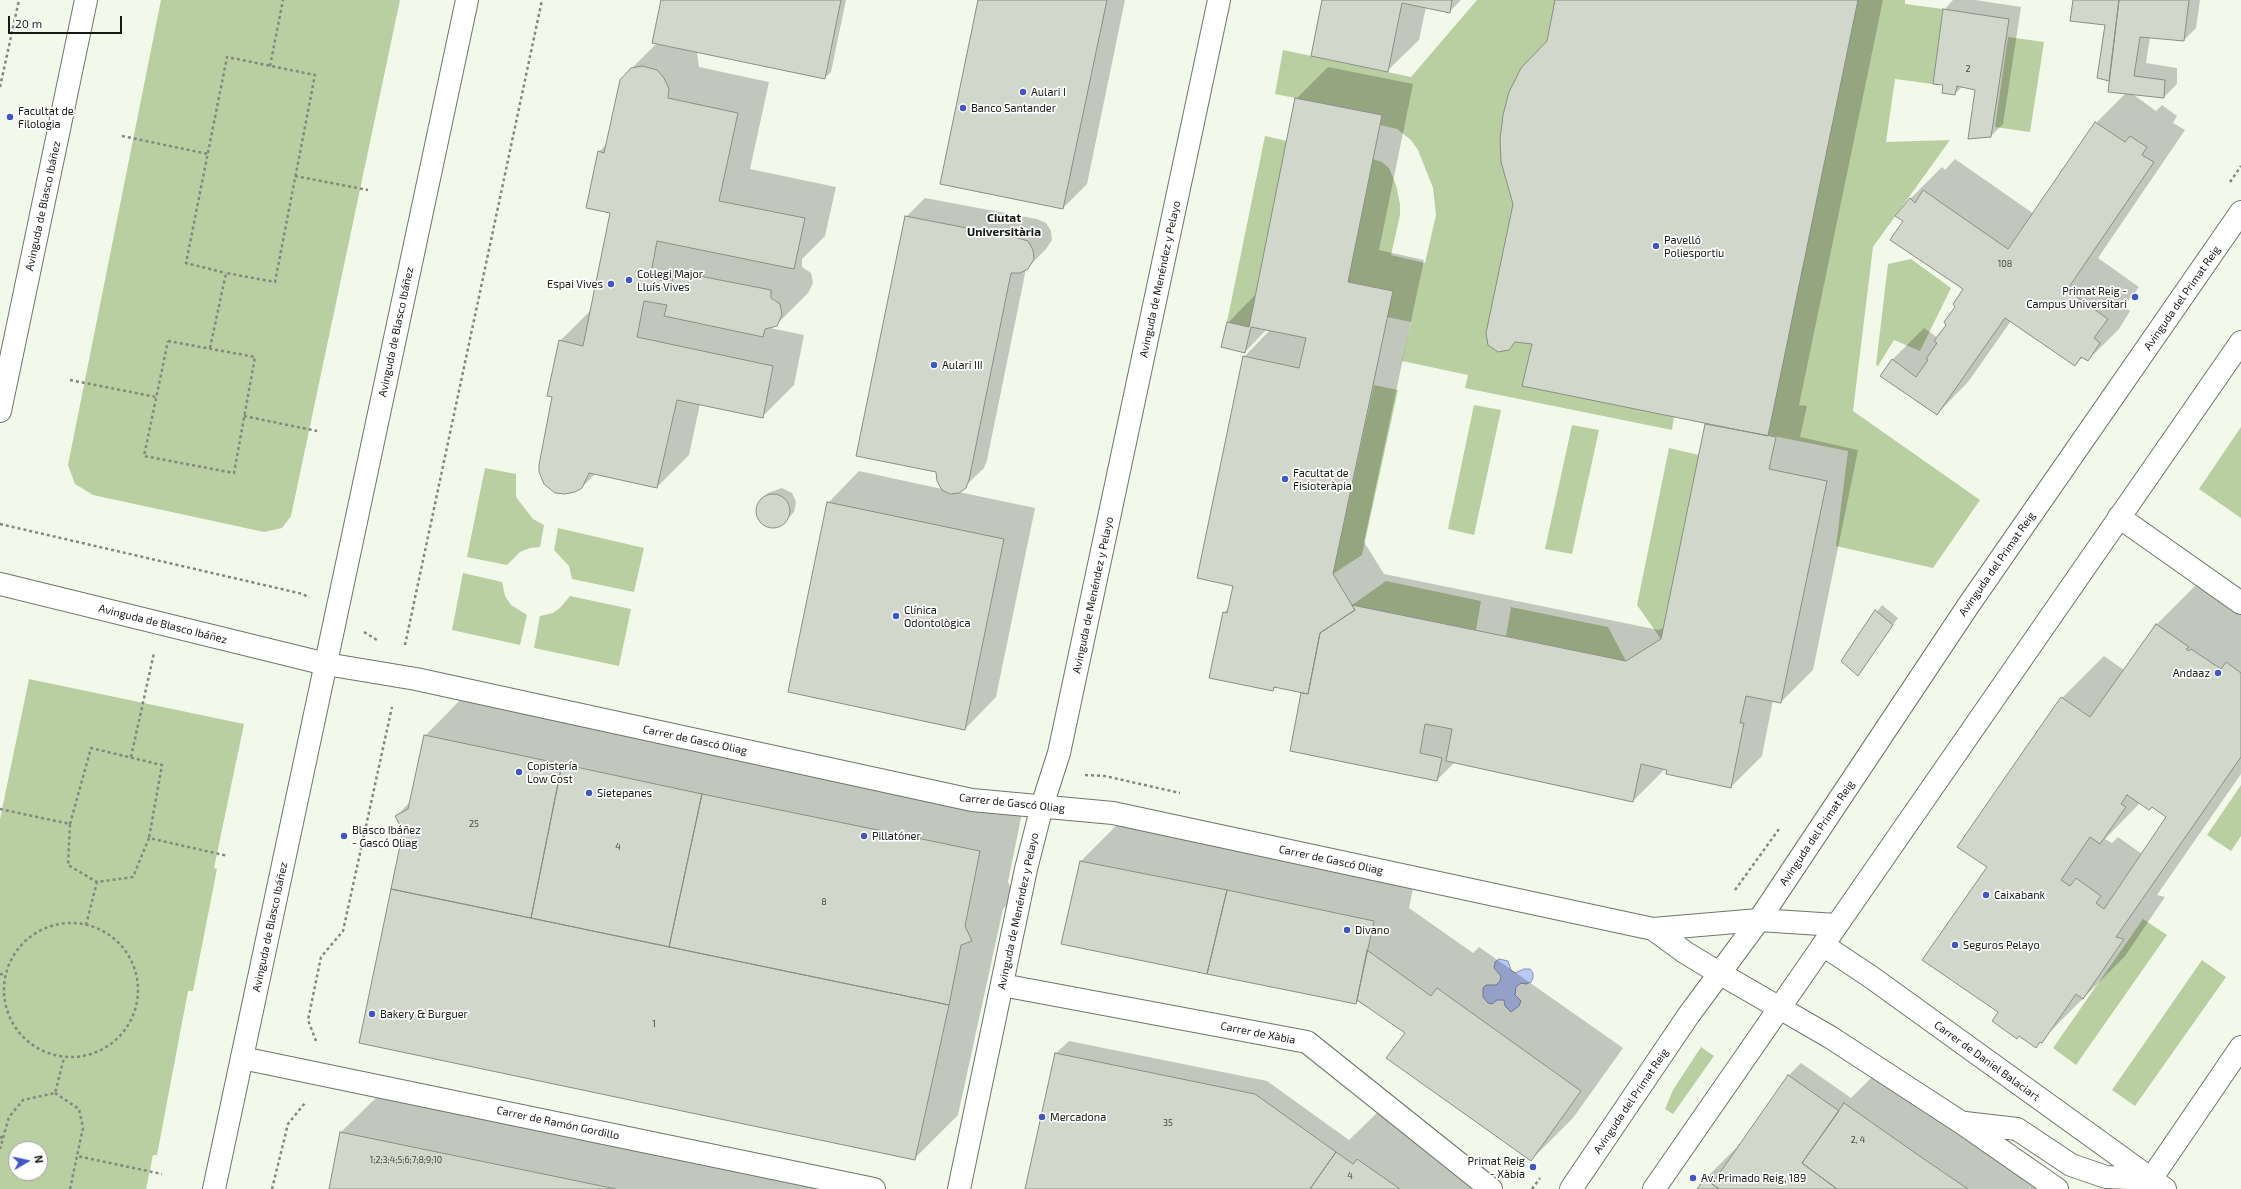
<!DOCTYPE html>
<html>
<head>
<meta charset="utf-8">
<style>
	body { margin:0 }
	#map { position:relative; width:2241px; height:1189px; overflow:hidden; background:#f2f9eb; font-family:"Exo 2",sans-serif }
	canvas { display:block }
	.north { position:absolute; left:8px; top:1141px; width:40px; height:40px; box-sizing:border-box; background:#fff; border:1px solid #a2a3a1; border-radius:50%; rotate:81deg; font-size:11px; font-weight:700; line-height:16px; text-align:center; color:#171915 }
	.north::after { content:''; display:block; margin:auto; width:14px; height:18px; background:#3f55c8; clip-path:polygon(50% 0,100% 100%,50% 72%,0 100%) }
	.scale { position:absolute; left:8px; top:16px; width:114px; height:18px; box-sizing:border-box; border:2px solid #171915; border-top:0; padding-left:5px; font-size:12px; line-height:14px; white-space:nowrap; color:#171915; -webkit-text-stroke:3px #fff; paint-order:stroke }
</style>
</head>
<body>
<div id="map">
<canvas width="2241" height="1189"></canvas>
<div class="north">N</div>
<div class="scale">20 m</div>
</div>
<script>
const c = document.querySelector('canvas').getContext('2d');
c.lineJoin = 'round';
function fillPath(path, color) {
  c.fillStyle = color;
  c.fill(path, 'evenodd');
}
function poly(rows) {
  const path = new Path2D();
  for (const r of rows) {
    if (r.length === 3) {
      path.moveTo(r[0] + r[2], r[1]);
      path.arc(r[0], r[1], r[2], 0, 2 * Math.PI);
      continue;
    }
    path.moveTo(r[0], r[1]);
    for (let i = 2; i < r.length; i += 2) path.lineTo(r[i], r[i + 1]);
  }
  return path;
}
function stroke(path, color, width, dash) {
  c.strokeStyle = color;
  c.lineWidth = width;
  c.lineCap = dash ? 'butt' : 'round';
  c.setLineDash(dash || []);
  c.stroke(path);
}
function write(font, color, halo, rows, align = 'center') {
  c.font = font + ' "Exo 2",sans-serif';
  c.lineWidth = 3.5;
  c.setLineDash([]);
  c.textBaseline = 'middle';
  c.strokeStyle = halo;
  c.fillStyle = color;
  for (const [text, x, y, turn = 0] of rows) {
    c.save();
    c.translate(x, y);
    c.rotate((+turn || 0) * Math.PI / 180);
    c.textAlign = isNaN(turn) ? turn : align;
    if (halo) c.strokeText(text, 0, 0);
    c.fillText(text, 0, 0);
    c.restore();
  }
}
const green = poly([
	[161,0,400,0,291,516,282,528,264,532,93,495,75,484,68,465],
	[1477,0,1905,0,1905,4,1943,9,1933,84,1895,79,1886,142,1950,140,1873,247,1853,411,1980,500,1933,568,1836,546,1848,451,1674,416,1672,430,1465,388,1468,375,1402,361,1411,322,1387,317,1393,291,1348,282,1373,159,1382,162,1389,168,1396,185,1400,204,1400,215,1391,255,1425,263,1436,215,1433,188,1418,150,1411,140,1397,129,1380,125,1382,115,1275,94,1283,50,1411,77],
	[2008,37,2044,42,2030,132,1995,127],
	[1265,136,1287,141,1249,327,1227,322],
	[1911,259,1951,288,1920,351,1894,340,1878,366,1876,365,1888,264],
	[1374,385,1398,390,1362,555,1333,574],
	[1474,405,1501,410,1474,535,1448,529],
	[1572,425,1599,430,1572,554,1545,549],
	[2241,427,2241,518,2199,489],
	[1669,448,1699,455,1661,639,1637,605],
	[485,468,516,474,516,497,533,519,544,525,540,547,530,548,520,552,507,565,467,557],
	[558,528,644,548,634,592,572,579,569,566,554,550],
	[463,573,502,582,505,596,511,605,527,615,520,645,452,630],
	[1386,581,1481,601,1476,630,1352,605],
	[570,596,631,609,619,666,534,648,540,616,553,613,561,607],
	[1511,607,1608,627,1626,661,1506,636],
	[29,679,244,724,214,868,217,869,193,991,188,991,157,1155,153,1155,146,1189,0,1189,0,819],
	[16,1149,40,1149,40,1173,16,1173],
	[2241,785,2241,836,2231,851,2207,835],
	[2143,919,2167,935,2076,1065,2053,1048],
	[2202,960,2226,977,2135,1106,2112,1090],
	[1701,1047,1714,1056,1673,1114,1665,1109,1673,1090]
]);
const water = poly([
	[1499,959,1508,961,1511,970,1515,973,1524,969,1530,969,1533,973,1533,978,1531,982,1526,984,1521,983,1516,987,1515,995,1521,1001,1519,1006,1511,1012,1505,1006,1504,1000,1497,1000,1492,1004,1488,1003,1483,997,1483,988,1486,985,1496,985,1500,981,1501,976,1494,968,1495,962,1499,959]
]);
const shadow = poly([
	[662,0,846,0,831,72,825,78,697,52,699,67,769,82,750,169,836,187,825,236,802,259,802,267,811,273,813,283,808,293,776,325,770,328,804,335,794,385,762,417,700,404,689,455,657,487,595,474,582,487,554,396,560,341,591,310,611,213,599,152,607,143,631,69,657,43],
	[979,0,1125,0,1087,184,1063,208],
	[1323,0,1461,0,1449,12,1426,7,1419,40,1387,71],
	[1556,0,1883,0,1799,405,1807,406,1800,437,1858,450,1813,670,1781,702,1773,700,1762,756,1731,787,1665,769,1633,801,1455,762,1437,780,1291,750,1302,692,1276,687,1272,690,1224,613,1229,607,1234,586,1244,357,1270,330,1267,329,1245,352,1228,323,1256,294,1296,99,1328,67,1413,84,1379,250,1424,260,1364,542,1384,574,1659,630,1664,627,1706,423,1533,344,1517,341,1508,349,1548,42],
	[1953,0,1975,0,2021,7,2003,124,1991,136,1976,89,1963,86,1955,94,1944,84,1944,10],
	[2074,0,2200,0,2196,28,2184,40,2150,37,2146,63,2177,68,2177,84,2164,97,2131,93,2156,111,2162,105,2177,116,2173,123,2185,130,2098,258,2139,287,2124,306,2130,311,2119,329,2088,360,2083,357,2075,365,2011,321,1968,382,1937,414,1881,376,1893,359,1924,328,1938,338,1947,325,1965,289,1904,220,1897,216,1911,198,1942,167,1945,170,1955,159,2034,214,2096,123,2126,93,2110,80,2098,78,2106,24],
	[925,198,1037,219,1046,223,1051,231,1052,240,1046,249,1026,269,987,460,984,468,959,492,1035,508,996,697,965,729,828,503,859,471,942,489,906,217],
	[782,488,792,493,796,502,794,512,784,523,774,528,763,524,760,520,756,509,761,499,768,493],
	[2198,583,2241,612,2241,774,2157,895,2165,897,2125,956,2035,1047,1999,1012,1988,867,2062,698,2104,656,2124,670,2156,625],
	[2140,803,2152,806,2168,817,2142,854,2118,837,2112,843,2105,839],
	[1882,605,1898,618,1858,674,1842,660],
	[468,692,1023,808,1008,882,1015,896,1003,909,958,1115,914,1159,360,1042,404,831,396,816,410,802,425,736],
	[1123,819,1415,879,1409,908,1473,953,1479,947,1623,1048,1573,1118,1531,1160,1406,1032,1359,1000,1356,1003,1081,861],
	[1069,1041,1267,1081,1349,1140,1379,1111,1400,1118,1502,1189,1027,1189,1056,1053],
	[1887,1062,2054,1189,1698,1189,1705,1179,1741,1143,1789,1075,1801,1063,1851,1098],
	[385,1089,869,1189,330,1189,341,1132]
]);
const building = poly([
	[661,0,841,0,825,79,652,43,661,0],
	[978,0,1107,0,1063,209,940,184,978,0],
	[1322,0,1452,0,1450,13,1402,3,1388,72,1311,56,1322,0],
	[1555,0,1858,0,1768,436,1522,386,1532,344,1515,342,1509,350,1498,352,1488,345,1486,333,1513,204,1501,162,1500,139,1503,115,1509,92,1521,68,1547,41,1555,0],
	[2073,0,2119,0,2109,81,2097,78,2105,25,2070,21,2073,0],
	[2119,0,2189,0,2184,41,2140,37,2134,76,2165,80,2164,98,2108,92,2119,0],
	[1943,9,2009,19,1991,137,1968,139,1975,90,1957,86,1955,95,1942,93,1943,85,1933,84,1943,9],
	[642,66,657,70,664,78,669,89,668,98,738,113,719,201,805,218,794,269,657,241,650,278,672,282,674,271,771,290,771,298,780,304,782,315,777,326,765,329,763,337,664,316,667,305,644,301,637,337,773,366,763,418,677,400,657,488,589,473,582,488,575,492,565,494,555,493,544,484,539,472,539,465,552,397,547,396,559,340,583,346,610,213,586,208,598,151,604,153,620,80,631,68,642,66],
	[1295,98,1382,115,1348,282,1393,291,1333,574,1355,610,1320,633,1308,694,1274,687,1273,691,1209,678,1223,612,1227,613,1233,586,1197,578,1243,356,1299,368,1306,338,1251,327,1245,353,1221,347,1227,322,1249,327,1295,98],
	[2095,122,2125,142,2130,136,2147,147,2142,155,2154,162,2067,290,2108,319,2094,338,2100,343,2088,361,2081,357,2075,366,2005,318,1937,415,1880,376,1892,359,1916,377,1928,360,1926,359,1937,343,1934,341,1946,325,1944,322,1955,307,1953,304,1963,289,1890,240,1903,221,1895,216,1910,198,1915,203,1923,190,2008,249,2095,122],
	[905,216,1018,238,1028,241,1033,250,1034,259,1028,269,1020,273,1011,273,969,480,966,488,959,493,950,494,942,490,937,481,936,472,856,456,905,216],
	[1705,424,1776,437,1769,469,1827,481,1781,703,1746,696,1740,723,1744,723,1731,788,1666,774,1667,770,1641,764,1633,802,1446,761,1452,729,1425,724,1420,753,1442,758,1437,781,1290,751,1301,693,1308,694,1320,633,1355,610,1352,605,1626,661,1661,639,1705,424],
	[773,511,17],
	[827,502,1004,539,965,730,788,692,827,502],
	[1875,610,1893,625,1858,676,1841,661,1875,610],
	[2156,624,2189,647,2186,649,2189,651,2191,649,2221,669,2226,662,2241,673,2241,757,2116,937,2124,939,2083,999,2076,994,2042,1043,2040,1042,2036,1048,2019,1036,2017,1039,1992,1021,1998,1012,1922,960,1987,867,1957,847,2038,730,2061,697,2090,717,2156,624],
	[2127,795,2149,810,2152,807,2166,817,2104,909,2096,903,2101,896,2076,878,2070,886,2061,880,2090,837,2100,844,2126,807,2121,804,2127,795],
	[424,735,562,764,531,918,391,889,403,831,395,816,408,809,424,735],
	[562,764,702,794,669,947,531,918,562,764],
	[702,794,980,851,965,926,972,941,961,945,949,1005,669,947,702,794],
	[1080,861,1227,890,1207,974,1061,944,1080,861],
	[391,889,949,1005,915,1160,359,1043,391,889],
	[1227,890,1374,921,1356,1004,1207,974,1227,890],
	[1367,950,1431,996,1437,988,1581,1091,1531,1161,1386,1058,1405,1033,1357,1000,1367,950],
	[1055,1053,1255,1094,1336,1152,1310,1189,1025,1189,1055,1053],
	[1788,1075,1839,1111,1802,1163,1837,1189,1719,1189,1712,1184,1788,1075],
	[1844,1103,1921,1157,1968,1189,1837,1189,1802,1163,1844,1103],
	[340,1132,616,1189,329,1189,340,1132],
	[1336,1152,1353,1164,1357,1159,1400,1189,1310,1189,1336,1152],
	[1705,1178,1712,1184,1719,1189,1697,1189,1705,1178]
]);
const path = poly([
	[270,66,283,0],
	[0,87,19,0],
	[122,136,208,154],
	[295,176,368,190],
	[2230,182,2241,166],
	[168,341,255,357,234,473,144,456,168,341],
	[210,348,226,273,275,282,315,75,227,57,186,263,226,273],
	[70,380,156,397],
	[244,416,317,431],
	[0,524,303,594,309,598],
	[364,632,377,640],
	[405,645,542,0],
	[131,757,154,653],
	[1085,775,1105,776,1180,793],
	[0,809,70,824,68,865,97,882],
	[70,824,91,748,162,765,149,838],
	[1735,890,1779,829],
	[71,990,67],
	[86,925,97,882,133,877,149,838,228,856],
	[0,974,5,975],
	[316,1041,308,1020,321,957,343,931,392,707],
	[55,1093,79,1109,83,1128,77,1156],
	[0,1137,3,1138,0,1149],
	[3,1138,9,1117,23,1100,55,1093,64,1058],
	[70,1189,77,1156,162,1174],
	[272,1189,288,1124,305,1103],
	[1532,1189,1540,1178]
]);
const minor = poly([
	[2119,517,2241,603],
	[0,584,326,664,416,679,972,800,1113,813,1653,929,1759,920,1836,925],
	[1653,929,1686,953,1719,973,1830,1037,1962,1123,2057,1189],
	[1823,945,1871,977,2165,1189],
	[1002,985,1307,1042,1491,1189],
	[242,1058,874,1189],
	[1965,1123,2017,1129,2071,1165,2106,1177,2151,1179],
	[2151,1179,2241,1047],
	[959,1189,1026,869,1042,806,1059,753,1219,0]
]);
const major = poly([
	[0,411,86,0],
	[214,1189,467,0],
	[1571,1189,1688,1016,1759,920,1968,606,2241,212],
	[1654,1189,2241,342]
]);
const markers = [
	[1023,92,4,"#3f55c8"],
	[963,108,4,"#3f55c8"],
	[10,117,4,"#3f55c8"],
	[1656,246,4,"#3f55c8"],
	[629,280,4,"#3f55c8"],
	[611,284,4,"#3f55c8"],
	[2135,297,4,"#3f55c8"],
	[934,365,4,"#3f55c8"],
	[1285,479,4,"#3f55c8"],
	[896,616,4,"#3f55c8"],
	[2218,673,4,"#3f55c8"],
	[519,772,4,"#3f55c8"],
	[589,793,4,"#3f55c8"],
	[344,836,4,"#3f55c8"],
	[864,836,4,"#3f55c8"],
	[1986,895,4,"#3f55c8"],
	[1347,930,4,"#3f55c8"],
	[1955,945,4,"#3f55c8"],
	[372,1014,4,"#3f55c8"],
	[1042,1117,4,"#3f55c8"],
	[1533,1167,4,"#3f55c8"],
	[1693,1178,4,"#3f55c8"]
];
const numberNames = [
	["2",1968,69],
	["108",2005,264],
	["25",474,824],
	["4",618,847],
	["8",824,902],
	["1",654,1024],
	["35",1168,1123],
	["2, 4",1858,1140],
	["1;2;3;4;5;6;7;8;9;10",406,1160],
	["4",1350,1176]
];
const poiNames = [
	["Aulari I",1031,92],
	["Banco Santander",971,108],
	["Facultat de",18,111],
	["Filologia",18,124],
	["Pavelló",1664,240],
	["Poliesportiu",1664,253],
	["Col·legi Major",637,274],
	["Lluís Vives",637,287],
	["Espai Vives",603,284,"right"],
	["Primat Reig -",2127,291,"right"],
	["Campus Universitari",2127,304,"right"],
	["Aulari III",942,365],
	["Facultat de",1293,473],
	["Fisioteràpia",1293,486],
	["Clínica",904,610],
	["Odontològica",904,623],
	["Andaaz",2210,673,"right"],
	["Copistería",527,766],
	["Low Cost",527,779],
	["Sietepanes",597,793],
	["Blasco Ibáñez",352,830],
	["- Gascó Oliag",352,843],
	["Pillatóner",872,836],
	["Caixabank",1994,895],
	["Divano",1355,930],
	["Seguros Pelayo",1963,945],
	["Bakery & Burguer",380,1014],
	["Mercadona",1050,1117],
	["Primat Reig",1525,1161,"right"],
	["- Xàbia",1525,1174,"right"],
	["Av. Primado Reig, 189",1701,1178]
];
const streetNames = [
	["Avinguda de Blasco Ibáñez",43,206,-78],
	["Avinguda de Menéndez y Pelayo",1160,279,-78],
	["Avinguda del Primat Reig",2182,298,-55],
	["Avinguda de Blasco Ibáñez",396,332,-78],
	["Avinguda del Primat Reig",1997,564,-55],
	["Avinguda de Menéndez y Pelayo",1093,595,-78],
	["Avinguda de Blasco Ibáñez",163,624,14],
	["Carrer de Gascó Oliag",695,740,12],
	["Carrer de Gascó Oliag",1012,803,6],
	["Avinguda del Primat Reig",1817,833,-56],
	["Carrer de Gascó Oliag",1331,860,12],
	["Avinguda de Menéndez y Pelayo",1018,911,-78],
	["Avinguda de Blasco Ibáñez",270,927,-78],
	["Carrer de Xàbia",1258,1033,11],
	["Carrer de Daniel Balaciart",1987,1061,36],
	["Avinguda del Primat Reig",1631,1101,-56],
	["Carrer de Ramón Gordillo",558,1123,12]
];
const neighbourhoodNames = [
	["Ciutat",1004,218],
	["Universitària",1004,232]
];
fillPath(green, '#b9cfa1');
fillPath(water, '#b9c9fb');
stroke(water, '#8894b6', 1);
fillPath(shadow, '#0003');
fillPath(building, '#d1d7ca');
stroke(building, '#898f83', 1);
stroke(minor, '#6f7569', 24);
stroke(major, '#6f7569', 24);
stroke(path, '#83887f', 2.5, [3, 3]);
stroke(minor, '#fff', 22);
stroke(major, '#fff', 22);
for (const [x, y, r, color] of markers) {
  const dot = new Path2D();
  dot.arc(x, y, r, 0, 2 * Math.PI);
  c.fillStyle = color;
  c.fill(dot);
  stroke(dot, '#fff', 1.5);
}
write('9px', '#464842', null, numberNames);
write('11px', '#171915', '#fff', poiNames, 'left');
write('11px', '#171915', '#fff', streetNames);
write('bold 12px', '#171915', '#fff', neighbourhoodNames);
</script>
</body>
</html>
